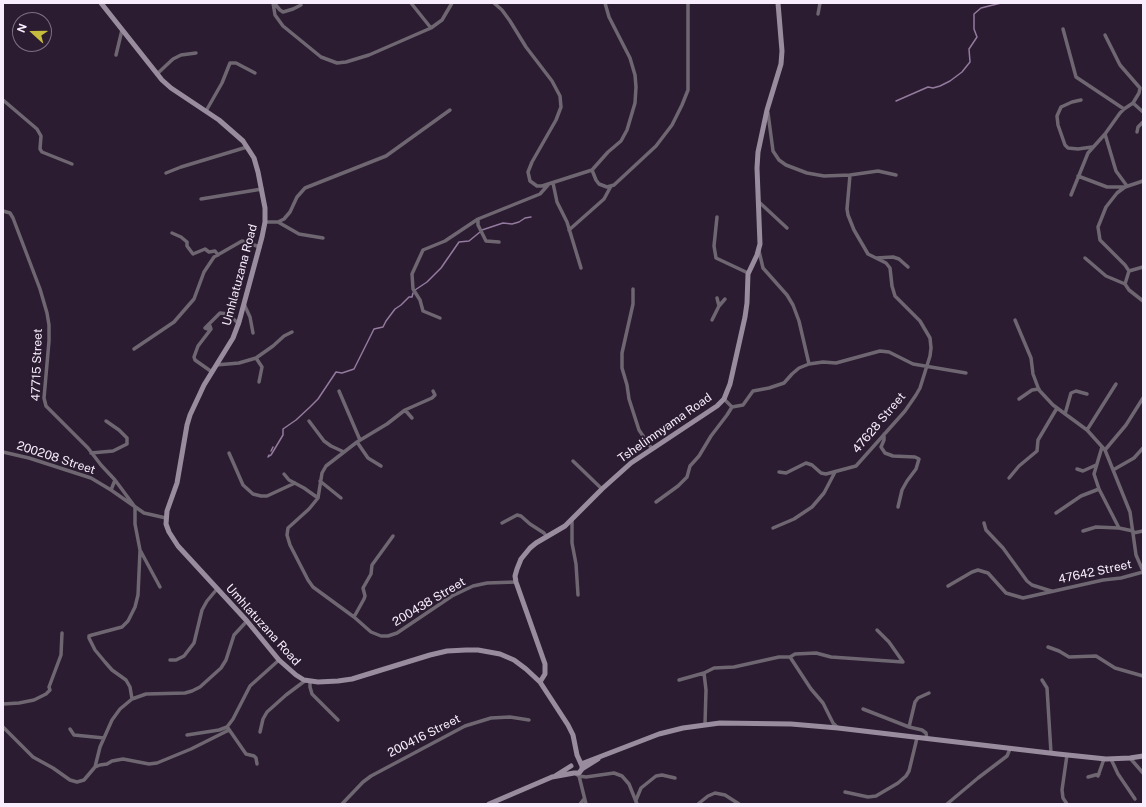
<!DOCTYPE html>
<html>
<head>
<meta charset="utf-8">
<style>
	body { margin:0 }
	#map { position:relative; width:1146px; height:807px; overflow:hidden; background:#2b1c31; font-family:"Public Sans",sans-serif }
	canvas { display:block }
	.frame { position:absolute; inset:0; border:4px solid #f7edfc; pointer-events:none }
	.north { position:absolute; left:12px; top:12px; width:40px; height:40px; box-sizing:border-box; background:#2b1c31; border:1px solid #7d7082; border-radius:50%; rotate:291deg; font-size:11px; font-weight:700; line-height:16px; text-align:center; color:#f7edfc }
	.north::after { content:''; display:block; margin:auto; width:14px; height:18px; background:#c5bc3d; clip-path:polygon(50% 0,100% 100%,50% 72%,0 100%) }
</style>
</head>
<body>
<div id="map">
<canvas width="1146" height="807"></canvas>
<div class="frame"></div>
<div class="north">N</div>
</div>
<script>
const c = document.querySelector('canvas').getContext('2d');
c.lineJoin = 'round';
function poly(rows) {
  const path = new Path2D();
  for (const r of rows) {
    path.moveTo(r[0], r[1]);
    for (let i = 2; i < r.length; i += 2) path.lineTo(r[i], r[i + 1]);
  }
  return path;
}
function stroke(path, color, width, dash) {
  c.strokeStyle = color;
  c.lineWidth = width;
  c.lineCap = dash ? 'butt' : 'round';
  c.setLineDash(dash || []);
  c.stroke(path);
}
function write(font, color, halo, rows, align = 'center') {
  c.font = font + ' "Public Sans",sans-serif';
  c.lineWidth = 4;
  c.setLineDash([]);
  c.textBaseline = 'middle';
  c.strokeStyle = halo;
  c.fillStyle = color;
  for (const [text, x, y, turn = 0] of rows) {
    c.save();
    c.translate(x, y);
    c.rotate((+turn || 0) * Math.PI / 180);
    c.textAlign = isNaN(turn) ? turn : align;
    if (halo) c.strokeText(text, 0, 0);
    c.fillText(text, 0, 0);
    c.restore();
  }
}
const stream = poly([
	[896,101,928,87,933,88,940,86,950,81,962,72,970,62,969,49,977,37,974,29,974,14,981,8,1001,3],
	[482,230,503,223,512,224,519,222,525,218,531,217],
	[415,290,427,282,441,268,459,242,469,241,480,232],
	[271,451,273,447],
	[269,455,268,457,271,455,283,435,283,429,296,420,310,407,318,399,336,372,342,373,354,369,374,329,383,327,386,321,395,309,401,305,409,297,412,297,413,293]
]);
const street = poly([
	[273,3,275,15,283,26,321,57,337,63,346,62,369,55,431,28,442,20,452,3],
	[274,3,280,10,283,12,293,9,301,5],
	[411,3,431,28],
	[494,3,502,10,510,21,526,47,552,81,560,96,561,107,556,120,532,162,528,172,530,181,537,186,542,186,592,170,608,152,621,141,627,130,635,103,636,87,635,75,630,58,609,17,605,3],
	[818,14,820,3],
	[1063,29,1076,77,1124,109,1133,103,1143,112],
	[1105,35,1120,65,1140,88,1139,93,1133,103],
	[116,55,122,30],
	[157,74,173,59,181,55,196,53],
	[3,100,37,129,41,136,40,149,42,152,72,164],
	[1081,100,1072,102,1061,107,1057,116,1058,125,1065,145,1068,148,1078,149,1092,147],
	[206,111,222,83,230,63,236,63,255,73],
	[768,113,773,151,779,160,786,165,807,173,824,176,850,175,878,171,896,175],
	[1137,132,1138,127,1143,122],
	[1105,134,1116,171,1127,186],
	[592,170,596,180,599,184,607,187,614,185,656,146,672,125,682,105,688,90,688,3],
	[166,173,181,167,247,147],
	[1078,176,1107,187,1125,187],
	[553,183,557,202,567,222,581,268],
	[1071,195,1088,153,1105,134,1120,113,1124,109],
	[201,199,262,189],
	[759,202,787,228],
	[3,211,10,213,13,218,40,289,47,313,49,325,49,341,44,398,46,406,88,448,101,465,115,480,135,507,135,524,140,550,160,587],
	[717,217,714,246,716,258,748,273],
	[478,219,478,225,486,241,499,242],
	[265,222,278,222,284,219,290,212,297,197,305,188,386,156,450,110],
	[278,222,299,234,323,238],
	[569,230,604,199,611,186],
	[172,233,181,237,187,242,187,246,193,254,205,249,209,252,215,251,218,255],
	[759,251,763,268,787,295,793,305,799,321,809,364],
	[876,258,893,257,899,259,908,267],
	[1085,258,1106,276,1125,284,1129,290,1143,301],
	[1129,271,1125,265,1100,240,1098,227,1106,207,1117,193,1125,187,1143,181],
	[1129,271,1143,267],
	[1125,284,1129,271],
	[633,289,633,304,622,353,622,368,627,385,629,399,639,430,652,449],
	[717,298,719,306],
	[244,304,250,317,253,333],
	[440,318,423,311,420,300,413,289,412,274,423,250,445,241,478,219,540,194,548,185],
	[712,320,719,306,725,299],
	[1015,320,1031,358,1033,374,1039,390,1053,405,1087,430,1105,450,1130,512,1136,555,1143,571],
	[134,349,174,322,194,299,204,272,214,257,242,241,260,247],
	[256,358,262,367,259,382],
	[216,365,239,363,256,358,273,346,284,336,292,332],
	[212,372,195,360,194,357,198,346,211,329,210,326,208,329,205,328,220,313,228,314,239,324],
	[339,391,360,440],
	[433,391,435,395,432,398,405,410,387,424,357,442,326,466,322,473,318,498,309,509,288,528,287,535,290,545,308,580,313,587,354,617,371,632,381,636,388,636,397,633,452,596,473,586,487,583,516,582],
	[724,399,732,407],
	[1019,399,1032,390,1039,389],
	[732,407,743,405,753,391,769,388,784,383,792,374,799,368,809,364,823,362,836,363,880,351,889,352,913,364,966,373],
	[405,410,412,418],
	[1065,414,1071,393,1076,391,1087,394],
	[309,421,324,441,331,446,344,452],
	[1087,430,1116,384],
	[884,434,884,440,881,447,885,453,893,456,915,457,919,459,916,469,907,481,902,490,898,507],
	[357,442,368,458,381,466],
	[1102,447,1094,474,1099,489,1119,528],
	[1105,450,1126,425,1143,398],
	[3,452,29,458,91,478,111,490,144,513,166,518],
	[91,453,113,451,127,444,127,438,119,430,106,421],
	[229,453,243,485,253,494,261,496,267,496,295,483],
	[573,461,602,489],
	[1077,469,1083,471,1096,465],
	[1113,470,1134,458,1143,448],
	[779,472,786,473,806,463,812,465,821,473,826,474,856,466,905,411,916,395,920,388,930,356,931,348,930,338,920,321,895,296,892,286,890,268,886,263,868,254,854,230,848,215,847,209,850,175],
	[284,474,289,480,304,488,318,498],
	[1009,478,1019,466,1037,451,1038,440,1057,408],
	[320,481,341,498],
	[111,490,115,480],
	[656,502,678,486,687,477,690,466,699,456,711,436,727,415,732,407],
	[1056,513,1081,496,1099,489],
	[572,519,572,543,576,564,578,595],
	[502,523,517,515,521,516,530,524,544,533,547,537],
	[984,523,986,530,1003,548,1027,581,1032,585,1051,591],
	[773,528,794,519,812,507,824,493,835,472],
	[1083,531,1096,527,1119,528,1133,531],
	[1133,533,1143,531],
	[948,586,972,572,978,570,988,573,1006,593,1023,598,1103,580,1121,578,1143,572],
	[354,617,364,599,365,596,363,588,371,574,372,565,393,536],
	[1048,647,1059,651,1069,657,1096,656,1115,668,1143,676],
	[790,657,795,654,816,653,831,657,903,662,889,642,877,630],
	[170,660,176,660,184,656,194,643,202,610,207,601,217,589],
	[704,673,706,690,705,724],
	[679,680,704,673,714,668,734,667,779,657,790,657,811,689,823,703,833,723,838,728],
	[1042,680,1047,688,1051,753],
	[310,681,310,687,312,694,338,720],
	[132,699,130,687,126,680,112,670,105,662,95,650,89,638,89,636,92,635,122,627,128,621,135,607,138,595,140,551],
	[3,704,19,703,34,700,46,694,50,690,49,687,61,655,62,633],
	[863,709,909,727,922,730,926,733,927,739],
	[3,727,33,757,53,768,70,780,77,782,84,780,95,767,100,765,107,764,112,761,123,759,149,764,157,763,191,749,229,730],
	[909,727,915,702,918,698,929,693],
	[228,728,246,754,254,756,256,758,257,764],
	[70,729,74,735,104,738],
	[260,732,263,719,267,712,286,695,306,680],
	[187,735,219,730,227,727,233,719,250,686,279,660],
	[1067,755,1062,790,1063,798,1067,804],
	[1130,758,1143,773],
	[1111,759,1118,774,1135,799],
	[95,767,100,747,112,720,120,709,132,699,146,694,185,693,192,691,200,687,221,668,226,660,234,635,247,621],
	[576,774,579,776,586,777,614,773,622,776,629,784,637,804],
	[579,776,586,804],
	[1098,776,1104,759],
	[1088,777,1099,774],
	[845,792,868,797,876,796,898,783,906,776,909,771,917,738],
	[636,800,641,788,656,776,662,775,675,778],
	[342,804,363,782,371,776,465,726,491,718,510,717,529,720],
	[580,804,584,799],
	[698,804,708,796,715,793,725,795,739,804],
	[947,804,978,778,1007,756,1010,749]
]);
const secondary = poly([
	[101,3,162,80,171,88,219,120,243,141,254,158,258,172,265,208,265,222,262,237,239,322,233,338,204,385,190,415,187,425,177,483,167,511,166,524,169,532,178,546,247,621,279,660,296,675,304,680,318,682,338,681,352,679,430,655,447,651,466,650,478,650,500,654,514,660,526,669,540,682,568,725,573,735,577,755,582,766,582,769,579,773,574,773,552,777,489,804],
	[540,682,545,674,545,664,516,582,515,576,517,569,521,559,530,548,536,543,565,526,602,489,631,463,717,406,724,399,730,384,745,317,747,303,748,274,757,255,760,244,757,168,758,152,767,110,781,64,782,51,778,3],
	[581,764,659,734,683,728,720,723,791,724,838,728,1058,754,1106,759,1130,758,1143,756],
	[582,769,598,759],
	[555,776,571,766]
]);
const streetNames = [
	["Umhlatuzana Road",240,275,-75],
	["47715 Street",37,365,-88],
	["47628 Street",879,423,-50],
	["Tshelimnyama Road",665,428,-35],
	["200208 Street",56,458,18],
	["47642 Street",1095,572,-12],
	["200438 Street",429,602,-31],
	["Umhlatuzana Road",263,625,48],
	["200416 Street",424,736,-27]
];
stroke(stream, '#937a9e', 1.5);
stroke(street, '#6e6671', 3.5);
stroke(secondary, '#988c9e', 5);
write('12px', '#f7edfc', '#2b1c31', streetNames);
</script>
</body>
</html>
